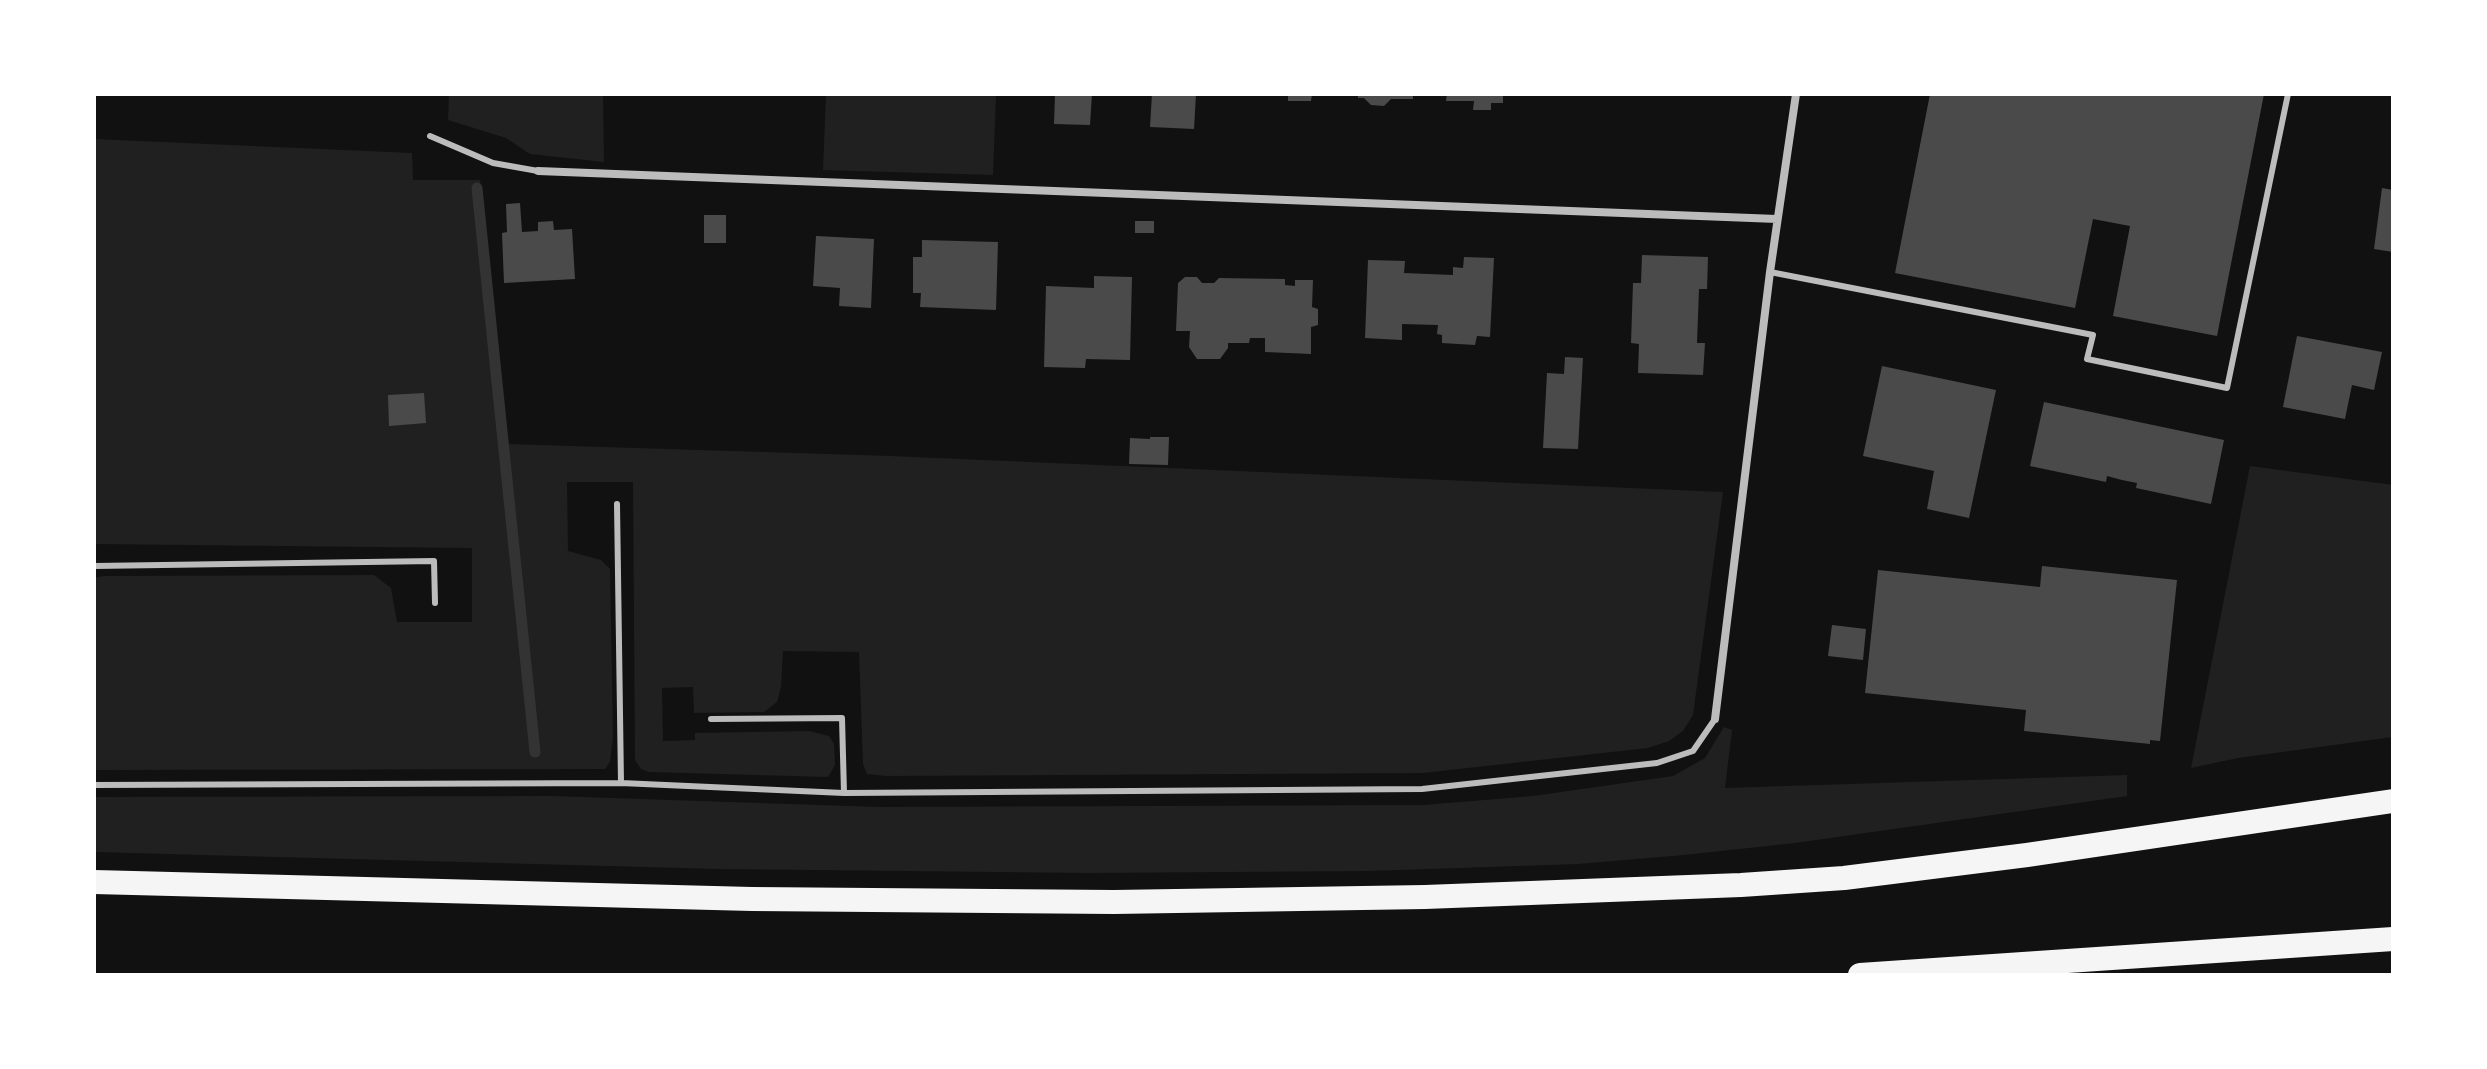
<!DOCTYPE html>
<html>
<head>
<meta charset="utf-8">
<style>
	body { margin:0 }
	#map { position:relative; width:2487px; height:1069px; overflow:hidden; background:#111; font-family:"PT Sans Narrow",sans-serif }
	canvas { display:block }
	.frame { position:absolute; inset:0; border:96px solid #fff; pointer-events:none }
</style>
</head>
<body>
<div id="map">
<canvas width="2487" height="1069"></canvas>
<div class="frame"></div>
</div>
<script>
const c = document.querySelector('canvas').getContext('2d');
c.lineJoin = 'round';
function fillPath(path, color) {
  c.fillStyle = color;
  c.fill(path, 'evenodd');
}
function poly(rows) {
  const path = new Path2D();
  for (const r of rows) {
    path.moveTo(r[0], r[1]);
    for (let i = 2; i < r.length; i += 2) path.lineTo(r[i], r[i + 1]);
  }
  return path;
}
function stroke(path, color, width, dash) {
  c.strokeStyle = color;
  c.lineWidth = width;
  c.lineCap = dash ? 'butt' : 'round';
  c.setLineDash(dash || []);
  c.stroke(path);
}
const green = poly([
	[449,94,603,94,604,162,530,154,506,138,448,120],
	[826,94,996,94,993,175,823,170],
	[94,139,412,153,413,180,480,180,507,444,891,456,1723,492,1693,715,1683,731,1669,741,1648,748,1423,773,886,776,867,774,863,764,859,652,783,651,781,687,777,702,764,712,694,713,693,687,662,688,663,741,695,740,695,733,809,731,829,736,834,744,835,765,828,777,649,772,641,769,635,760,633,482,567,482,568,551,601,560,610,569,613,737,610,762,605,769,94,770,94,578,104,576,374,575,391,588,397,622,472,622,472,548,94,544],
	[2250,466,2393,485,2393,737,2238,758,2191,768],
	[1724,727,1732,730,1725,788,2127,775,2127,796,1795,843,1684,855,1578,864,1369,871,1089,873,718,869,94,852,94,797,553,796,879,807,1423,805,1533,796,1673,776,1705,758]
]);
const stream = poly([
	[477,188,535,752]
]);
const building = poly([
	[1055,94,1092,94,1090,125,1054,124],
	[1152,94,1196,94,1194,129,1150,127],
	[1288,94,1312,94,1311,101,1288,101],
	[1358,94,1413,94,1413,99,1391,99,1384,106,1371,105,1364,98,1358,98],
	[1447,94,1503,94,1503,103,1491,103,1491,110,1473,110,1474,101,1446,101],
	[1930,94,2264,94,2217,336,2113,316,2130,226,2093,219,2075,308,1895,273],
	[2382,188,2393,190,2393,252,2374,249],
	[520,203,522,232,538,231,538,222,553,221,554,230,572,229,575,279,504,283,502,233,507,232,506,204],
	[704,215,726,215,726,243,704,243],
	[1135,221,1154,221,1154,233,1135,233],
	[816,236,874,239,871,308,839,306,840,288,813,286],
	[922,240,998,242,996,310,920,307,921,293,913,293,913,257,922,257],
	[1642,255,1708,257,1707,289,1699,289,1697,343,1705,343,1703,375,1638,373,1639,344,1631,343,1633,283,1641,283],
	[1464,257,1494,258,1490,337,1477,336,1475,345,1442,343,1442,335,1437,334,1438,325,1402,324,1402,340,1365,338,1368,260,1405,261,1404,273,1453,275,1453,267,1463,268],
	[1094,276,1132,277,1130,360,1086,359,1085,368,1044,367,1046,286,1094,288],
	[1185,277,1197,277,1202,283,1214,283,1219,278,1285,279,1285,285,1295,286,1295,280,1313,280,1312,307,1318,309,1318,325,1311,327,1311,354,1265,352,1265,338,1250,338,1249,343,1228,343,1228,348,1220,359,1197,359,1189,347,1190,331,1176,331,1178,283],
	[2297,336,2382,352,2374,390,2352,385,2345,419,2283,407],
	[1565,357,1583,358,1578,449,1543,448,1547,373,1564,374],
	[1882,366,1996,390,1969,518,1927,509,1934,471,1863,456],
	[424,393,426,423,389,426,388,395],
	[2044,402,2224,440,2211,504,2136,488,2137,483,2122,480,2107,476,2106,482,2030,466],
	[1150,437,1169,437,1168,465,1129,464,1130,438,1150,439],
	[2042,566,2177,580,2160,741,2150,740,2150,744,2024,731,2026,710,1865,693,1878,570,2040,587],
	[1832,625,1866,629,1863,660,1828,656]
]);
const service = poly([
	[430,136,493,163,538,171],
	[1770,272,2093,335,2087,359,2227,388,2288,94],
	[617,504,621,783],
	[94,566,434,561,435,603],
	[711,719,842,718,844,793],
	[94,785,621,783,844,793,1422,789,1657,763,1693,751,1715,719]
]);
const minor = poly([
	[538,171,1777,219],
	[1715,719,1770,272,1796,94]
]);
const motorway = poly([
	[94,882,752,899,1114,902,1425,897,1741,885,1844,878,2027,855,2393,801],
	[1860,975,2393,939]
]);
fillPath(green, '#202020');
stroke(stream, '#333', 11);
fillPath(building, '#4a4a4a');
stroke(service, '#bcbcbc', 6);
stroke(minor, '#bcbcbc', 8);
stroke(motorway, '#f5f5f5', 24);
</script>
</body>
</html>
